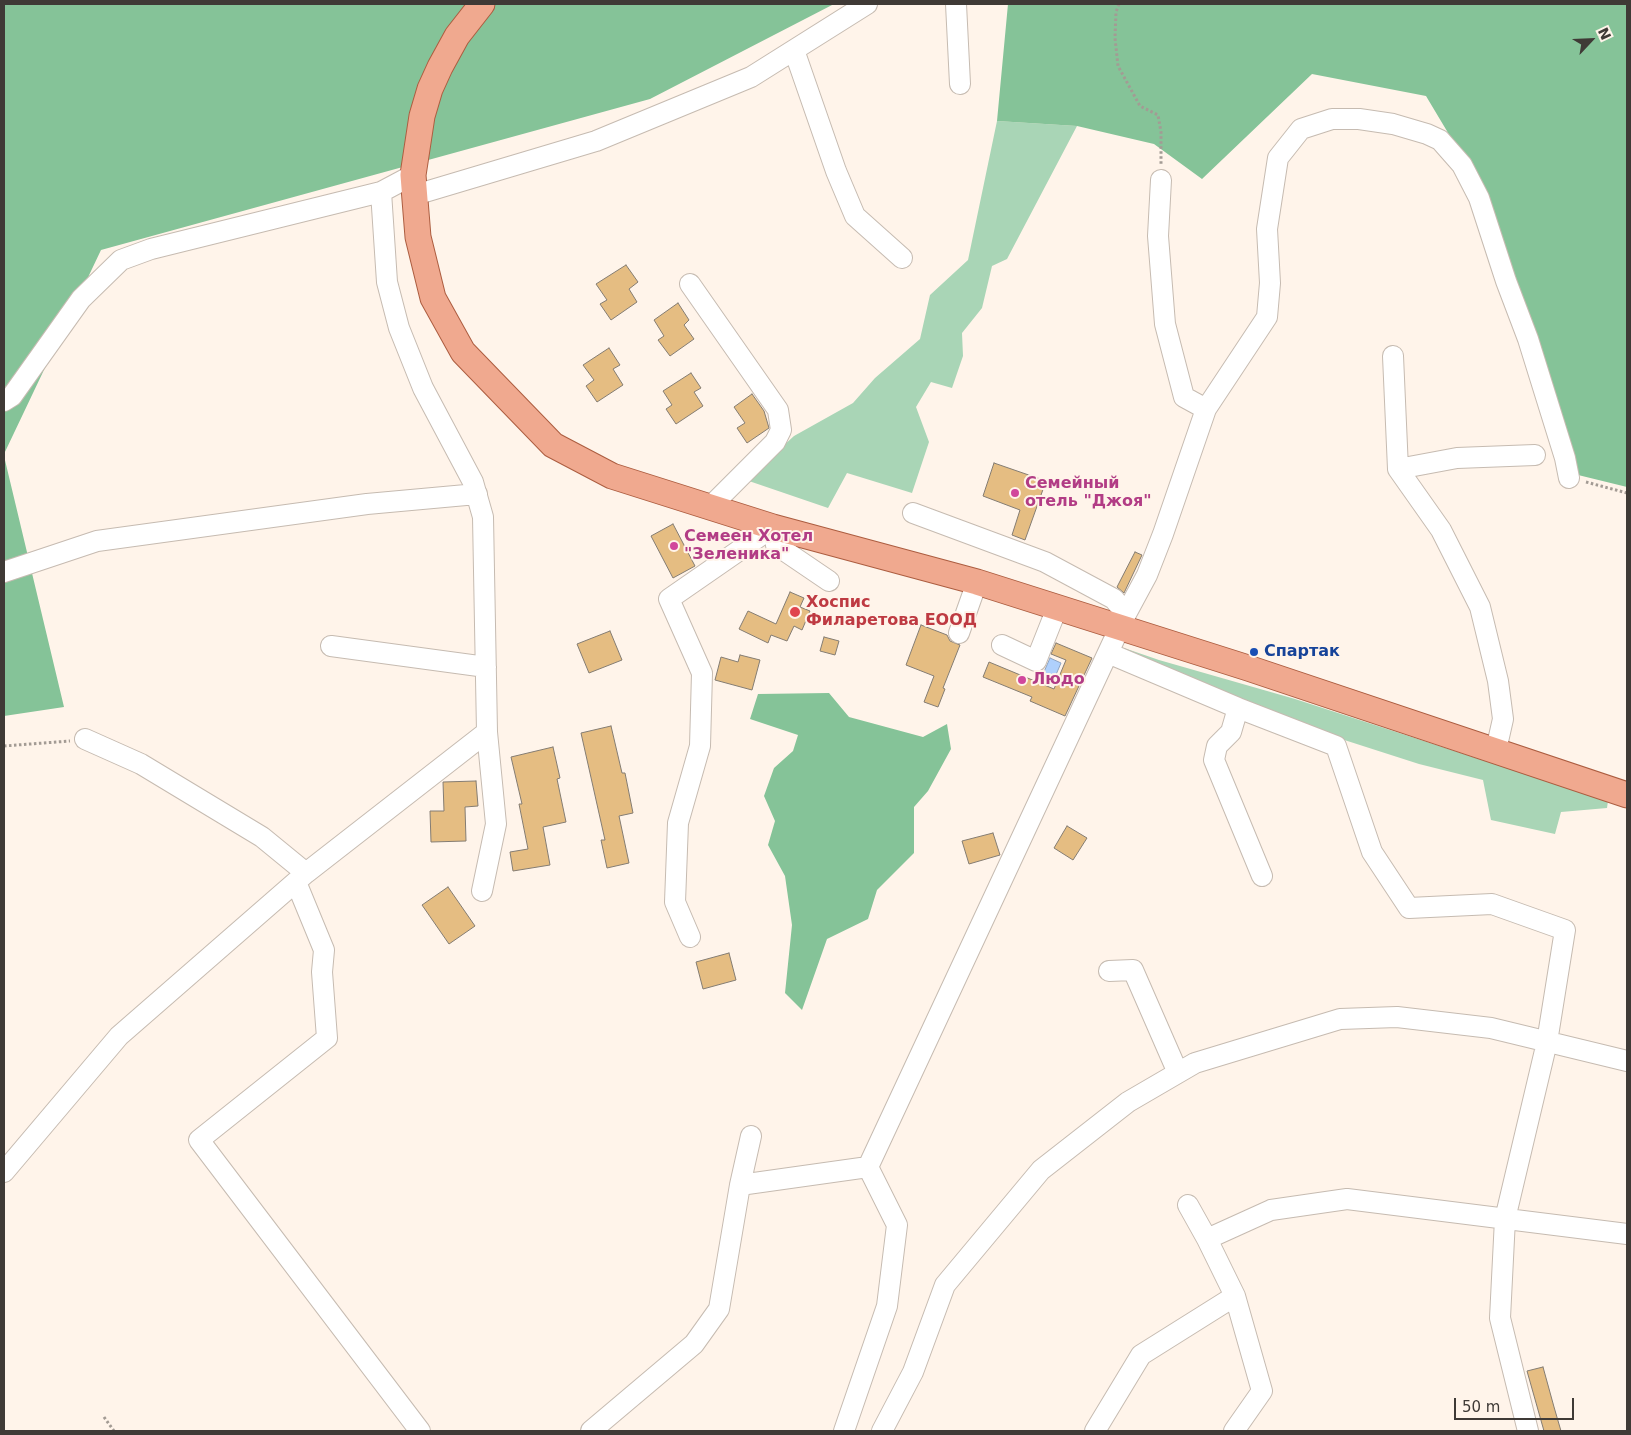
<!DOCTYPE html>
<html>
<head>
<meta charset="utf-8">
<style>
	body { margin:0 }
	#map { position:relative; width:1631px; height:1435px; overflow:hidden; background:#fff4ea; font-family:"DejaVu Sans",sans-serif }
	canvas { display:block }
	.frame { position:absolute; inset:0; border:5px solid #3f3a36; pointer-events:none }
	.north { position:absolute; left:1566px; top:15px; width:50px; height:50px; -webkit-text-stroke:4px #fff4ea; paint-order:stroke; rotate:65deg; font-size:14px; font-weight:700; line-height:20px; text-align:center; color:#3f3a36 }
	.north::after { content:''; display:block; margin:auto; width:18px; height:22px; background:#3f3a36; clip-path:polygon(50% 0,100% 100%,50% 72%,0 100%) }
	.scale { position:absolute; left:1454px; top:1398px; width:120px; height:22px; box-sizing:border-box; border:2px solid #3f3a36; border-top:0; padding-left:6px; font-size:15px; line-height:18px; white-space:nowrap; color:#3f3a36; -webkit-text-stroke:4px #fff4ea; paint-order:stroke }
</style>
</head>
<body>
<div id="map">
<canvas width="1631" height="1435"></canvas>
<div class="frame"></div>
<div class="north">N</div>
<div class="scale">50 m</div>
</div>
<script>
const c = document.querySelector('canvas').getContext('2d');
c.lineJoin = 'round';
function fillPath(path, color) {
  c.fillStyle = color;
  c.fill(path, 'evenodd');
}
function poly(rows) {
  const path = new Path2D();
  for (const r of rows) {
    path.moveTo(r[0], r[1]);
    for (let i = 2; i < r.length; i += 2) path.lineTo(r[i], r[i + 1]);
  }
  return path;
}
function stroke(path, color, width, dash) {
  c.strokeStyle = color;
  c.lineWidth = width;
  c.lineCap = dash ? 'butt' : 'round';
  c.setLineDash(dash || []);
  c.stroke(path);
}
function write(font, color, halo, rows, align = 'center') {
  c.font = font + ' "DejaVu Sans",sans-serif';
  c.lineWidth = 4;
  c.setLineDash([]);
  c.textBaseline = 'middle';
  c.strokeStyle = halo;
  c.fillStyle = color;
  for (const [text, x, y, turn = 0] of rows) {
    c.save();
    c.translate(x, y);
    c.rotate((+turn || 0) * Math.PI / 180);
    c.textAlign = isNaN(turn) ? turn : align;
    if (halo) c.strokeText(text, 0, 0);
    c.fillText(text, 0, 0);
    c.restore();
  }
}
const green = poly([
	[997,121,1077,126,1007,259,992,266,982,308,962,333,963,356,952,388,931,382,916,407,929,442,912,493,847,473,828,508,746,480,794,436,853,403,875,378,920,339,930,295,968,260],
	[1124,648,1159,660,1295,699,1608,801,1607,808,1561,812,1555,834,1491,820,1483,780,1419,764,1335,737,1120,653]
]);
const forest = poly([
	[4,4,834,4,650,99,101,250,4,454],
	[1008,4,1627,4,1627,487,1574,474,1484,193,1426,96,1312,74,1202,179,1154,144,1077,126,997,121],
	[4,456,64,707,4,716],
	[829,693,849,717,923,737,947,724,951,749,928,791,914,807,914,853,877,890,868,919,827,939,802,1010,785,993,792,925,785,876,768,845,775,821,764,796,774,768,793,751,798,735,750,719,758,694]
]);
const water = poly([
	[1050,658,1061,663,1052,684,1041,679,1050,658]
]);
const building = poly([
	[626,265,638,282,629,289,637,302,611,320,600,304,607,300,596,284,626,265],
	[678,303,689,320,684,325,694,339,670,356,658,340,664,336,654,320,678,303],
	[609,348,620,365,613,369,623,385,597,402,586,386,594,380,583,365,609,348],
	[691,373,701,388,694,392,703,406,676,424,666,409,672,405,663,391,691,373],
	[752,394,764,411,769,428,747,443,737,428,745,423,734,407,752,394],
	[994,463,1046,481,1025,540,1012,535,1020,510,983,496,994,463],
	[673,524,695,566,673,578,651,536,673,524],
	[1135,552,1142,555,1124,593,1117,587,1135,552],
	[790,592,804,598,800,607,810,611,802,630,794,626,787,641,771,635,768,643,739,629,748,611,776,624,790,592],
	[921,625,947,635,950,641,960,645,943,688,945,689,938,707,924,702,934,676,906,665,921,625],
	[610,631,622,660,589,673,577,644,610,631],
	[824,637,839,641,835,655,820,651,824,637],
	[1056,643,1092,658,1065,716,1030,701,1032,697,983,677,989,662,1054,689,1066,660,1051,654,1056,643],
	[740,655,760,660,752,690,715,680,721,657,738,662,740,655],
	[611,726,622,773,625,773,633,813,619,816,629,863,607,868,601,840,605,840,581,733,611,726],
	[553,747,560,778,557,779,566,822,543,827,550,865,513,871,510,852,528,849,519,804,522,804,511,757,553,747],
	[476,781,478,806,465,807,466,841,431,842,430,811,444,811,443,782,476,781],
	[1067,826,1087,838,1073,860,1054,848,1067,826],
	[993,833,1000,855,969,864,962,841,993,833],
	[448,887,475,926,449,944,422,905,448,887],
	[729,953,736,980,703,989,696,962,729,953],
	[1543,1367,1554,1407,1561,1431,1544,1431,1527,1371,1543,1367]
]);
const path = poly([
	[1119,4,1116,12,1115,38,1118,66,1140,106,1158,115,1161,132,1161,165],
	[1586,482,1627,493],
	[4,746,70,741],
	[104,1417,114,1431]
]);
const minor = poly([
	[956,4,960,84],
	[794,50,836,171,855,216,902,258],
	[1161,180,1158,236,1165,324,1184,397,1206,409],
	[415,195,596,141,751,77,867,4],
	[690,284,778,410,781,430,775,442,710,507],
	[1393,356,1398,469,1441,530,1480,607,1498,681,1503,719,1496,750],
	[4,401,12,396,81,299,121,260,151,249,381,192],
	[1398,469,1457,458,1535,455],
	[4,572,97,541,367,504,477,494],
	[1126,614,1147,575,1163,534,1206,409,1267,317,1270,283,1267,229,1278,158,1301,129,1332,119,1359,119,1393,124,1427,134,1440,140,1462,165,1479,198,1506,281,1528,339,1565,458,1569,478],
	[959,633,977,582],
	[1002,645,1036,661,1057,608],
	[331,646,486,667],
	[1108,653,1238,708,1336,746,1372,852,1409,908,1492,904,1565,930,1547,1042,1505,1219,1500,1318,1528,1431],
	[1238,708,1231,732,1217,746,1214,760,1262,876],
	[85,739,141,764,262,837,306,873],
	[296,882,324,950,322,972,327,1038,199,1140,420,1431],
	[482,891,496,824,487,732],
	[690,937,675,902,678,823,700,746,702,673,669,599,773,527,776,545,829,581],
	[1109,971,1133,970,1178,1073],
	[4,1172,119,1036,306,873,487,732,483,517,473,482,423,388,399,328,387,282,381,192,413,175],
	[740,1185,868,1167],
	[1188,1205,1207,1239,1235,1296,1262,1391,1234,1431],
	[1207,1239,1271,1210,1347,1199,1627,1234],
	[591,1431,694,1344,719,1309,740,1185,751,1136],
	[844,1431,887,1306,897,1225,868,1167,1126,614,1114,599,1045,562,913,513],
	[882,1431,913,1372,945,1285,1041,1170,1128,1102,1195,1063,1340,1019,1397,1017,1491,1028,1627,1061],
	[1095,1431,1141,1355,1235,1296]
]);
const major = poly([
	[482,4,457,36,440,67,430,89,422,116,413,175,418,237,433,298,463,352,553,445,612,476,773,527,977,582,1248,668,1627,795]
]);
const markers = [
	[1015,493,5,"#d1479c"],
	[674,546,5,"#d1479c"],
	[795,612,6,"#e0444e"],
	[1254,652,5,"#1a4fb4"],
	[1022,680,5,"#d1479c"]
];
const hotelNames = [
	["Семейный",1025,484],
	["отель \"Джоя\"",1025,502],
	["Семеен Хотел",684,537],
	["\"Зеленика\"",684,555],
	["Людо",1032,680]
];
const healthNames = [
	["Хоспис",806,603],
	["Филаретова ЕООД",806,621]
];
const transitNames = [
	["Спартак",1264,652]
];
fillPath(green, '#a9d5b6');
fillPath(forest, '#85c398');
fillPath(water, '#afd0fc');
stroke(water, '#8da3c1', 1);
fillPath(building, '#e5bd82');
stroke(building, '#847c72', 1);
stroke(minor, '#c6bbb1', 22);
stroke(major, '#ac5d40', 27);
stroke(path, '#a39b94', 3, [2.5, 2.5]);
stroke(minor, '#fff', 20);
stroke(major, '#f0a98f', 25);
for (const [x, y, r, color] of markers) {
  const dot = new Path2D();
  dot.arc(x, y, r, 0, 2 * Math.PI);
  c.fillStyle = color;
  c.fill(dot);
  stroke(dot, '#fff4ea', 2);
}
write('bold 16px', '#b23c85', '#fff4ea', hotelNames, 'left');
write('bold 16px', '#be3a42', '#fff4ea', healthNames, 'left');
write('bold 16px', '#164399', '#fff4ea', transitNames, 'left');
</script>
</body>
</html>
